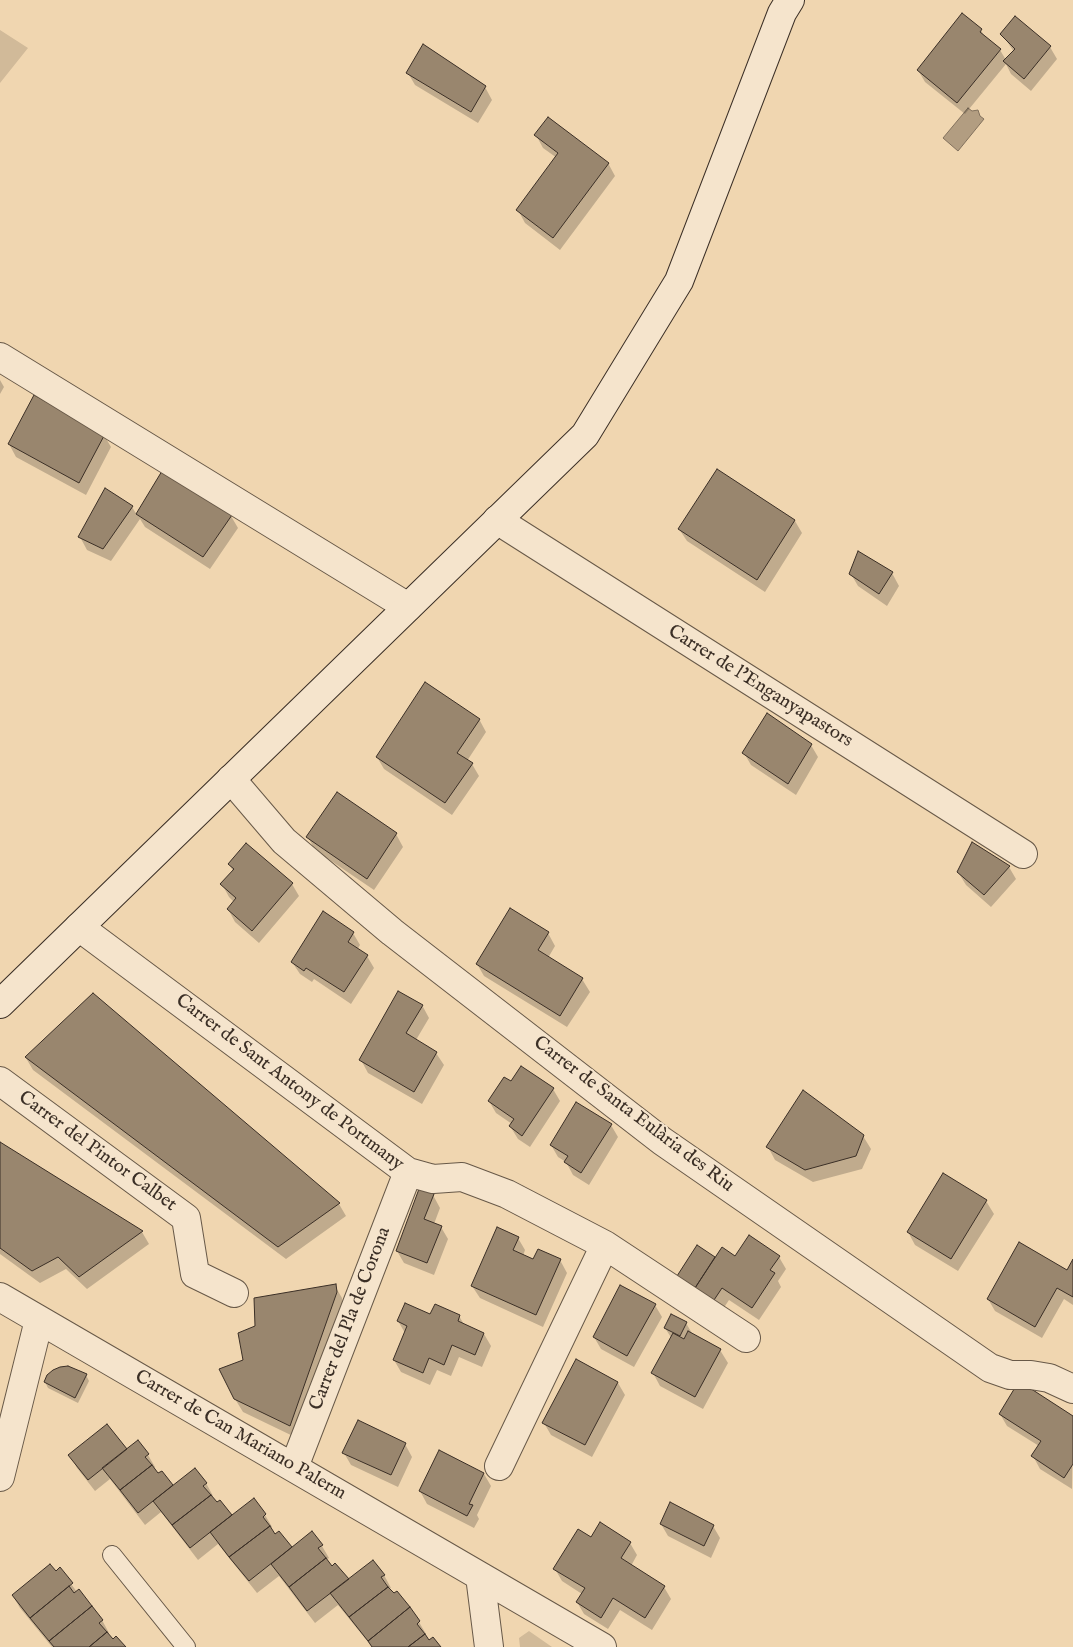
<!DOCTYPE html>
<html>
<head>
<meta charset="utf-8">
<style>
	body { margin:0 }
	canvas { display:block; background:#f0d6b0 }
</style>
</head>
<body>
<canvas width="1073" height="1647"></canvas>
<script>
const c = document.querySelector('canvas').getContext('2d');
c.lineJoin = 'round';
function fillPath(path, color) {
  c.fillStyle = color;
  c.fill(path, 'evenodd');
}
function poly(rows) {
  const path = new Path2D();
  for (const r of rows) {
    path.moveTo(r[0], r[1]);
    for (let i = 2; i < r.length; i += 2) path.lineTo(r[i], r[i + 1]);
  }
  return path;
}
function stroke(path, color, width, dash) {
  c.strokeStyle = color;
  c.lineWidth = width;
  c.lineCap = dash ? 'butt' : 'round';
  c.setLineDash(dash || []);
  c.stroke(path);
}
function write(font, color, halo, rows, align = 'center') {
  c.font = font + ' "IM FELL English",serif';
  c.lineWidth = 4;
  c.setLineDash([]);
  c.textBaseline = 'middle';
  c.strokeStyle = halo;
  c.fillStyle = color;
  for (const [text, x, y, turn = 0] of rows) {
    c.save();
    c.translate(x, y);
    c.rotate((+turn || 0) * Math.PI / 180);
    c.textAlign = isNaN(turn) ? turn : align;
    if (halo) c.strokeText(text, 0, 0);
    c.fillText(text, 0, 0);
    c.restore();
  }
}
const green = poly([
	[0,30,28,48,0,83],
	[529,1631,552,1647,520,1647,519,1638]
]);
const water = poly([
	[968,108,972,111,978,110,980,116,984,119,958,151,943,138,968,108]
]);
const shadow = poly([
	[981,30,985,38,1000,50,1006,60,1014,52,1002,34,1050,47,1057,59,1031,91,1011,74,1006,64,965,114,925,82,918,70],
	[408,73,485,87,492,100,478,123,415,85],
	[536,135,608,163,615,176,560,250,525,223,518,210,557,158,543,148],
	[0,380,4,387,0,394],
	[104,435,111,447,86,495,16,457,9,444],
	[717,471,795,521,802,533,765,592,687,541,679,529],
	[162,473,231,516,238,528,210,569,145,527,140,519,111,561,87,550,80,537,105,490,132,507,137,515],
	[892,573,899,586,887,606,858,586,851,574],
	[479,719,486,732,467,761,472,764,479,776,452,815,384,769,377,757],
	[811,745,818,757,796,795,751,765,744,753],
	[396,834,403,847,374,890,315,850,308,837],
	[229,864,292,884,299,896,259,943,235,922,228,909,234,902,229,897,222,884,233,871],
	[1009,867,1016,879,991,907,966,885,958,872],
	[353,933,360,945,357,950,367,956,374,968,351,1004,314,979,312,982,300,974,292,962],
	[548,933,555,946,548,958,582,979,590,992,567,1027,484,976,477,964],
	[93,994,339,1204,346,1216,286,1259,33,1070,26,1058],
	[422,1005,429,1018,416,1040,436,1053,444,1065,422,1104,368,1073,361,1060],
	[511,1083,553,1089,560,1101,530,1147,518,1139,510,1126,512,1124,496,1113,489,1101],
	[611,1125,618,1137,589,1185,573,1175,566,1162,558,1157,551,1145],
	[863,1136,871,1149,862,1169,813,1182,775,1160,768,1147],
	[0,1143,142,1232,149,1244,87,1289,66,1269,40,1283,0,1254],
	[944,1174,986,1201,994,1214,958,1271,915,1245,908,1232],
	[433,1195,440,1208,434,1224,441,1227,448,1239,434,1275,404,1263,397,1251],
	[518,1238,525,1250,523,1256,534,1261,560,1260,567,1273,543,1327,480,1298,472,1286],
	[697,1246,716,1258,779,1257,786,1269,778,1281,781,1287,759,1320,729,1300,721,1312,685,1288,678,1276],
	[1073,1262,1073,1305,1064,1299,1042,1338,995,1311,988,1299,1067,1271],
	[335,1286,342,1298,343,1305,297,1438,243,1412,235,1399,245,1360],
	[655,1305,662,1317,634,1367,601,1349,594,1337],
	[431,1315,459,1316,465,1326,484,1334,491,1346,482,1367,459,1357,451,1376,437,1370,430,1385,401,1372,394,1360,405,1333,398,1321],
	[686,1323,693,1335,720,1350,728,1363,703,1409,660,1386,653,1373,672,1339,665,1328],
	[86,1375,89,1381,78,1403,48,1388,45,1382],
	[618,1383,625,1395,592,1457,551,1435,544,1423],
	[1000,1414,1073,1417,1072,1489,1040,1469,1033,1456,1039,1446,1007,1426],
	[405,1444,412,1457,398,1487,351,1465,344,1453],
	[126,1450,148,1455,155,1467,153,1469,158,1475,162,1472,173,1487,206,1483,213,1496,211,1497,232,1517,265,1515,272,1527,270,1528,275,1535,279,1533,292,1549,322,1546,329,1558,326,1560,348,1581,384,1575,391,1588,389,1589,419,1622,426,1634,424,1635,429,1642,440,1647,372,1647,338,1605,315,1623,279,1576,257,1593,218,1544,198,1560,161,1512,145,1525,110,1479,95,1491,77,1468,70,1455],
	[484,1474,491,1486,477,1515,479,1519,474,1528,427,1504,420,1491],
	[661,1524,713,1526,720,1538,711,1558,668,1536],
	[591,1539,630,1543,637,1555,631,1566,664,1587,671,1599,652,1630,620,1610,608,1629,584,1614,577,1602,582,1594,562,1581,555,1569],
	[60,1569,77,1592,78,1591,102,1620,109,1633,107,1635,124,1647,52,1647,20,1608,13,1596]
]);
const building = poly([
	[962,13,982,29,980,32,1001,49,957,103,917,70,962,13],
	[1015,16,1051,46,1024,79,1003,61,1015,49,1000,34,1015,16],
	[423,44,486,86,471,112,406,73,423,44],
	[548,117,609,163,553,238,516,210,558,153,534,135,548,117],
	[34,395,105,434,79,483,8,444,34,395],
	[717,469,795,520,757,580,678,529,717,469],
	[162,471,232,515,203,557,136,514,162,471],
	[105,488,133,506,103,549,78,537,105,488],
	[858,551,893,572,879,594,849,574,858,551],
	[425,682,480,719,457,753,473,763,445,803,376,757,425,682],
	[767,713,812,744,788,784,742,753,767,713],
	[337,792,397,833,367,879,306,837,337,792],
	[972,842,1010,866,984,895,957,872,972,842],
	[246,843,293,883,252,931,227,909,236,898,220,884,234,869,228,864,246,843],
	[510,908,549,932,538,950,583,978,560,1016,476,964,510,908],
	[323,911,354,932,348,942,368,955,344,992,306,968,304,971,291,962,323,911],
	[398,991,423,1005,406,1033,437,1052,414,1092,359,1060,398,991],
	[93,993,340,1203,278,1247,25,1057,93,993],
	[521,1066,554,1088,522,1136,509,1126,514,1119,488,1101,504,1077,511,1081,521,1066],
	[803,1090,864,1135,856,1156,805,1170,766,1147,803,1090],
	[576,1102,612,1124,581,1173,564,1162,568,1156,550,1145,576,1102],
	[0,1142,143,1231,79,1277,58,1257,32,1271,0,1248,0,1142],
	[943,1173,987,1200,951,1259,907,1232,943,1173],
	[419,1189,434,1194,424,1219,442,1226,427,1263,396,1251,419,1189],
	[497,1227,519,1237,513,1250,533,1259,538,1249,561,1259,536,1315,471,1286,497,1227],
	[749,1235,780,1256,770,1270,775,1273,752,1308,722,1288,714,1300,695,1288,722,1247,735,1256,749,1235],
	[1019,1242,1067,1270,1073,1259,1073,1297,1057,1288,1035,1327,987,1299,1019,1242],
	[697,1245,715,1257,695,1288,677,1276,697,1245],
	[336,1284,337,1292,290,1426,234,1399,219,1369,243,1360,238,1333,255,1326,254,1298,336,1284],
	[620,1285,656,1304,627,1356,593,1337,620,1285],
	[405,1303,430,1314,435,1304,460,1315,458,1321,484,1333,475,1355,452,1345,444,1365,429,1358,423,1373,393,1360,407,1326,397,1321,405,1303],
	[671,1314,687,1322,680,1336,664,1328,671,1314],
	[688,1331,721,1349,695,1397,651,1373,673,1333,684,1339,688,1331],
	[576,1359,618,1382,585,1445,542,1423,576,1359],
	[68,1366,87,1374,75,1398,44,1382,47,1375,53,1370,60,1367,68,1366],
	[1019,1381,1073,1416,1073,1464,1064,1478,1031,1456,1041,1441,999,1414,1019,1381],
	[358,1420,406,1443,391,1475,342,1453,358,1420],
	[107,1424,127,1449,88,1480,68,1455,107,1424],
	[138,1440,149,1454,145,1457,152,1465,120,1490,102,1468,138,1440],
	[439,1450,484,1473,469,1504,473,1505,467,1516,419,1491,439,1450],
	[152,1465,158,1473,162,1471,173,1485,138,1513,120,1490,152,1465],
	[195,1468,207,1483,203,1486,211,1495,172,1525,153,1501,195,1468],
	[211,1495,217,1502,220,1500,232,1515,190,1548,172,1525,211,1495],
	[254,1498,266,1514,263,1517,270,1526,229,1557,210,1532,254,1498],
	[670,1502,714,1525,704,1546,660,1524,670,1502],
	[600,1522,631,1542,621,1558,665,1586,645,1618,613,1598,601,1618,576,1602,585,1588,553,1569,578,1529,591,1537,600,1522],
	[270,1526,275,1534,279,1531,292,1547,249,1581,229,1557,270,1526],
	[312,1531,323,1545,318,1548,326,1558,289,1587,271,1564,312,1531],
	[326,1558,332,1566,335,1563,349,1579,307,1611,289,1587,326,1558],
	[373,1560,385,1575,381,1577,388,1587,349,1617,330,1593,373,1560],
	[50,1564,56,1571,60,1567,73,1583,30,1618,12,1595,50,1564],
	[69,1586,74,1593,79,1589,92,1606,49,1641,30,1618,69,1586],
	[388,1587,394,1593,397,1591,410,1607,368,1641,349,1617,388,1587],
	[92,1606,103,1620,99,1623,107,1632,89,1647,54,1647,49,1641,92,1606],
	[410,1607,420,1621,417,1624,425,1634,408,1647,372,1647,368,1641,410,1607],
	[107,1632,113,1639,116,1636,126,1647,89,1647,107,1632],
	[425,1634,429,1640,433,1637,441,1647,408,1647,425,1634]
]);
const lane = poly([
	[112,1555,186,1647]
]);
const street = poly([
	[0,357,408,607],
	[497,520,1023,854],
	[231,779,284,841,392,932,662,1141,990,1368,1010,1375,1031,1375,1049,1378,1073,1389],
	[79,927,408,1172,433,1179,462,1177,507,1194,605,1245,746,1338],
	[0,1081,186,1218,195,1274,234,1293],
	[0,1297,602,1647],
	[499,1466,605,1245],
	[294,1467,408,1172],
	[0,1477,39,1320],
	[480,1576,489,1647]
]);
const secondary = poly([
	[0,1004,585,435,679,281,782,13,790,0]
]);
const streetNames = [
	["Carrer de l'Enganyapastors",760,687,32],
	["Carrer de Sant Antony de Portmany",289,1083,37],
	["Carrer de Santa Eulària des Riu",633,1115,37],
	["Carrer del Pintor Calbet",97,1152,36],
	["Carrer del Pla de Corona",351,1319,-69],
	["Carrer de Can Mariano Palerm",240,1436,30]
];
fillPath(green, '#d1ba99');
fillPath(water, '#b29d81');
stroke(water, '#82715d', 1);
fillPath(shadow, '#0003');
fillPath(building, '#99866e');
stroke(building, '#3b2f26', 1);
stroke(lane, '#685948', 20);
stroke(street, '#685948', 30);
stroke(secondary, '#3b2f26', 30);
stroke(lane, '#f5e4cc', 18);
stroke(street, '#f5e4cc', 28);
stroke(secondary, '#f5e4cc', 28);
write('19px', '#3b2f26', '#f5e4cc', streetNames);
</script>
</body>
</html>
